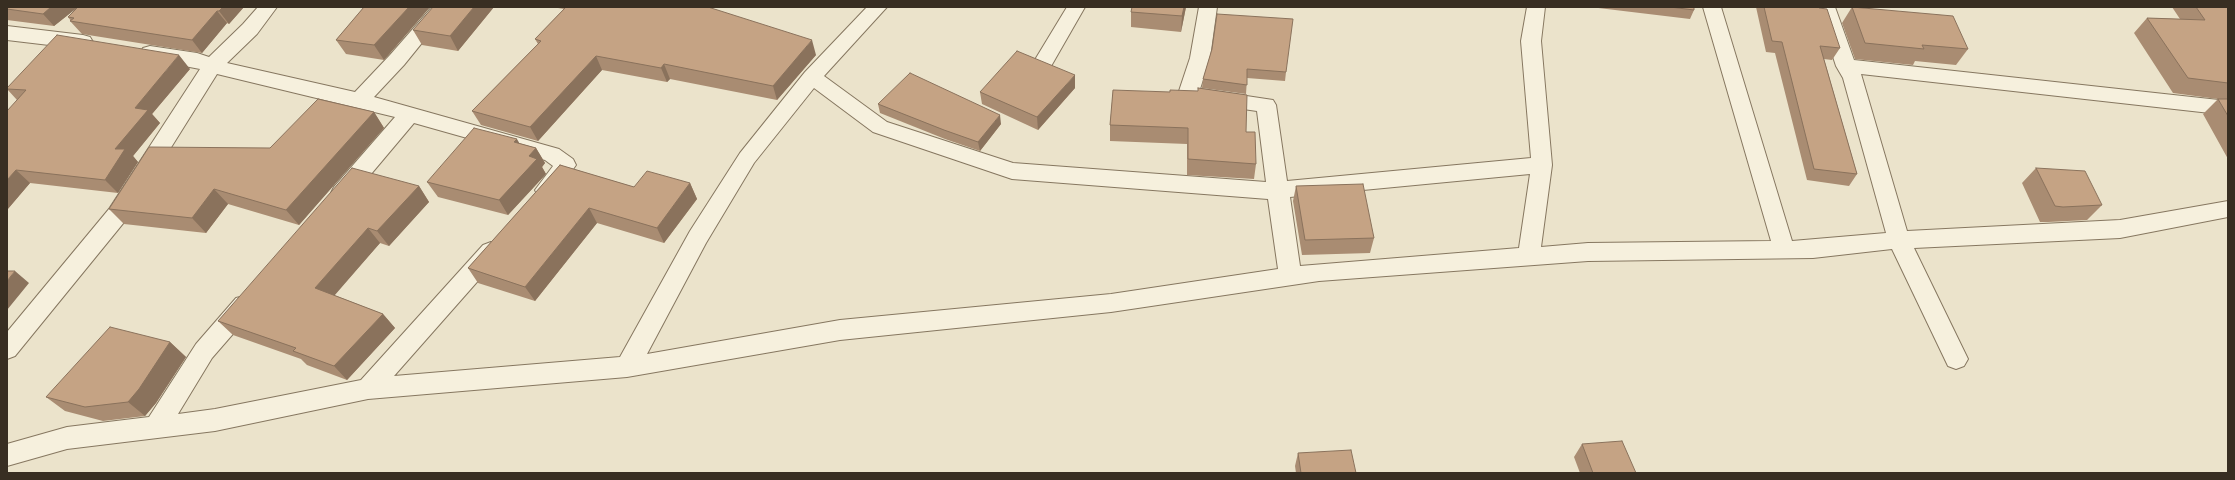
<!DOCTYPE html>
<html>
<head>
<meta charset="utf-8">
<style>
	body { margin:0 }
	#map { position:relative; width:2235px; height:480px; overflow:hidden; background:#ebe3cb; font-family:"Source Serif 4",serif }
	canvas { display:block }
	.frame { position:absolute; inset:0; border:8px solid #382e22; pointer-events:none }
</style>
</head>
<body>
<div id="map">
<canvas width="2235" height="480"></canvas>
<div class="frame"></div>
</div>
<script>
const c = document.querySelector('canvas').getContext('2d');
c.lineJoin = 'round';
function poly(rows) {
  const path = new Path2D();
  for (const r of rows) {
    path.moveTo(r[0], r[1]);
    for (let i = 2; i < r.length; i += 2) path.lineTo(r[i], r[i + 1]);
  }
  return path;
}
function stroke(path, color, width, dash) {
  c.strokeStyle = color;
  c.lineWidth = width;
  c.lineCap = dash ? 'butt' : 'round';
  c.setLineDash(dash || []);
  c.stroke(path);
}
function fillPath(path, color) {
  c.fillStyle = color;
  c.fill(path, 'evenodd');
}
const minor = poly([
	[258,7,277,7,257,34,227,63,355,92,390,55,432,7,451,7,404,65,374,97,559,149,573,159,576,165,554,196,546,198,538,196,535,190,553,166,545,160,414,123,350,199,342,201,334,199,331,193,334,187,395,117,217,74,125,221,15,356,7,359,7,332,109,209,200,69,143,58,140,53,143,48,150,46,197,53,209,57,243,24,258,7],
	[867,7,887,7,824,76,887,122,1013,163,1266,182,1257,111,1188,101,1181,99,1178,94,1190,58,1199,7,1217,7,1210,58,1200,89,1273,100,1276,105,1287,181,1531,158,1521,41,1527,7,1545,7,1541,41,1552,165,1541,247,1588,243,1771,241,1703,7,1721,7,1792,241,1886,233,1843,78,1836,66,1817,7,1835,7,1854,60,2228,101,2228,115,1861,74,1907,231,2120,220,2228,201,2228,217,2120,238,1914,248,1968,359,1964,366,1956,369,1948,366,1892,249,1813,258,1588,261,1319,281,1111,312,840,340,627,377,368,399,215,431,67,449,7,466,7,444,67,427,149,417,196,344,236,298,244,296,252,298,255,305,252,312,212,358,178,414,215,409,361,380,483,245,491,242,499,245,502,251,499,257,394,376,620,357,690,231,740,153,805,72,867,7],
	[814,88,873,132,1012,179,1268,199,1278,269,1111,294,840,320,647,354,706,243,754,163,814,88],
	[1530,174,1519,248,1300,266,1290,197,1530,174],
	[1067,7,1085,7,1050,68,1043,70,1036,68,1033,63,1067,7],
	[7,26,83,35,90,37,93,42,90,47,83,49,7,40,7,26]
]);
const wall = poly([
	[7,7,78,7,54,26,7,20],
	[244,7,229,24,227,23,202,53,82,34,70,21,71,21,68,17],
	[364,7,430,7,384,60,346,54,336,40],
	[433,7,494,7,458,51,422,45,413,30],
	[552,7,708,7,816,55,777,100,670,79,667,82,602,70,538,141,481,125,472,111,538,44,535,39,564,9],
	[1186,7,1181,32,1131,27,1131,12],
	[1590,7,1694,7,1694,10,1690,19],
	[1756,7,1818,7,1840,48,1832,60,1824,59,1857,174,1849,186,1807,180,1775,53,1766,52],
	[1852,7,1968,49,1956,65,1915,61,1913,65,1855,59,1842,23],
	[2172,7,2228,7,2228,159,2203,114,2218,99,2173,93,2134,33,2147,18,2180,19],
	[1212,49,1286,72,1285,81,1247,78,1246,94,1202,88,1203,79],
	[190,69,152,114,160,123,133,156,138,162,118,193,30,183,7,210,17,100,7,89,7,88],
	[1075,88,1038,130,982,104,980,92],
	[1113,90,1246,132,1256,164,1254,179,1187,175,1187,144,1110,141,1110,125],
	[878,104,1001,124,980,151,945,139,880,113],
	[374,112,384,128,299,225,228,204,206,233,124,224,109,209,270,148],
	[519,143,536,148,545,163,542,167,546,174,508,215,438,197,427,182],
	[560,165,634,187,690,183,697,199,664,243,597,223,535,301,478,283,468,268],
	[2036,168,2102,205,2087,220,2048,222,2040,222,2022,183],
	[419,186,429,202,389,246,380,243,334,295,383,314,395,328,347,380,307,365,301,359,233,335,218,321],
	[1296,186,1374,238,1370,253,1302,255,1293,201],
	[170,342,186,357,156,403,145,416,103,421,65,411,46,397],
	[1582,444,1636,473,1580,473,1574,457],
	[1298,453,1356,473,1296,473,1295,466]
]);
const shadedWall = poly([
	[51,7,78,7,54,26,43,14],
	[223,7,244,7,229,24,219,11],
	[409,7,430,7,384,60,374,45],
	[474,7,494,7,458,51,450,36],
	[1184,7,1186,7,1181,32,1182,16],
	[217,11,227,23,202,53,192,40],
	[812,40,816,55,777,100,773,86],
	[179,55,190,69,152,114,160,123,133,156,138,162,118,193,105,180,115,149,135,108],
	[596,56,602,70,538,141,530,127],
	[664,64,670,79,667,82,661,68],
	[1075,75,1075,88,1038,130,1037,117],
	[374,112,384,128,299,225,286,210],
	[1000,115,1001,124,980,151,978,142],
	[517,139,526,155,514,142],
	[536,148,545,163,542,167,546,174,508,215,499,200,529,156],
	[16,170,30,183,7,210,7,180],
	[690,183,697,199,664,243,657,228],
	[419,186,429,202,389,246,377,231],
	[214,189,228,204,206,233,192,218],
	[589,208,597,223,535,301,525,287],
	[368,228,380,243,328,303,315,288],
	[15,271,29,283,7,310,7,281],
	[383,314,395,328,347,380,334,366],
	[170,342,186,357,156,403,145,416,128,402]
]);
const building = poly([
	[7,7,51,7,43,14,7,9,7,7],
	[78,7,223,7,219,11,217,11,192,40,70,21,74,18,68,17,78,7],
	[364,7,409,7,374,45,336,40,364,7],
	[433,7,474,7,450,36,413,30,433,7],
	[566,7,708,7,812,40,773,86,664,64,661,68,596,56,530,127,472,111,541,41,535,39,566,7],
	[1132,7,1184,7,1182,16,1131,12,1132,7],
	[1670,7,1694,7,1694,10,1670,7],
	[1764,7,1818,7,1819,8,1827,9,1840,48,1820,46,1857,174,1814,169,1782,42,1772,41,1764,7],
	[1852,7,1953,16,1968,49,1922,45,1924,49,1865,43,1852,7],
	[2196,7,2228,7,2228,83,2188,78,2147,18,2205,20,2196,7],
	[1217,14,1293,19,1286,72,1247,69,1247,85,1203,79,1212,49,1217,14],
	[57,35,179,55,135,108,148,110,115,149,125,149,105,180,16,170,7,180,7,111,26,90,7,89,7,88,57,35],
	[1017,51,1075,75,1037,117,980,92,1017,51],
	[910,73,1000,115,978,142,944,130,878,104,910,73],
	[1198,88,1247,95,1246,132,1255,132,1256,164,1188,159,1188,128,1110,125,1113,90,1170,92,1170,90,1198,91,1198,88],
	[318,99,374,112,286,210,214,189,192,218,109,209,149,147,270,148,318,99],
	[2218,99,2228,99,2228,116,2218,99],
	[474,128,517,139,514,142,536,148,529,156,537,159,499,200,427,182,474,128],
	[560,165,634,187,647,171,690,183,657,228,589,208,525,287,468,268,560,165],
	[352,168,419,186,377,231,368,228,315,288,383,314,334,366,293,351,296,348,218,321,352,168],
	[2036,168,2085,171,2102,205,2063,207,2055,206,2036,168],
	[1363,184,1374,238,1305,240,1296,186,1363,184],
	[7,271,15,271,7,281,7,271],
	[110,327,170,342,139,389,128,402,85,407,46,397,110,327],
	[1622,441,1636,473,1593,473,1582,444,1622,441],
	[1351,450,1356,473,1301,473,1298,453,1351,450]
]);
stroke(minor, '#867760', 2);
fillPath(minor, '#f6f0dd');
fillPath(wall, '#a98c72');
fillPath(shadedWall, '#8a725c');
fillPath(building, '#c5a384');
stroke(building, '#8a725c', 1);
</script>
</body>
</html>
